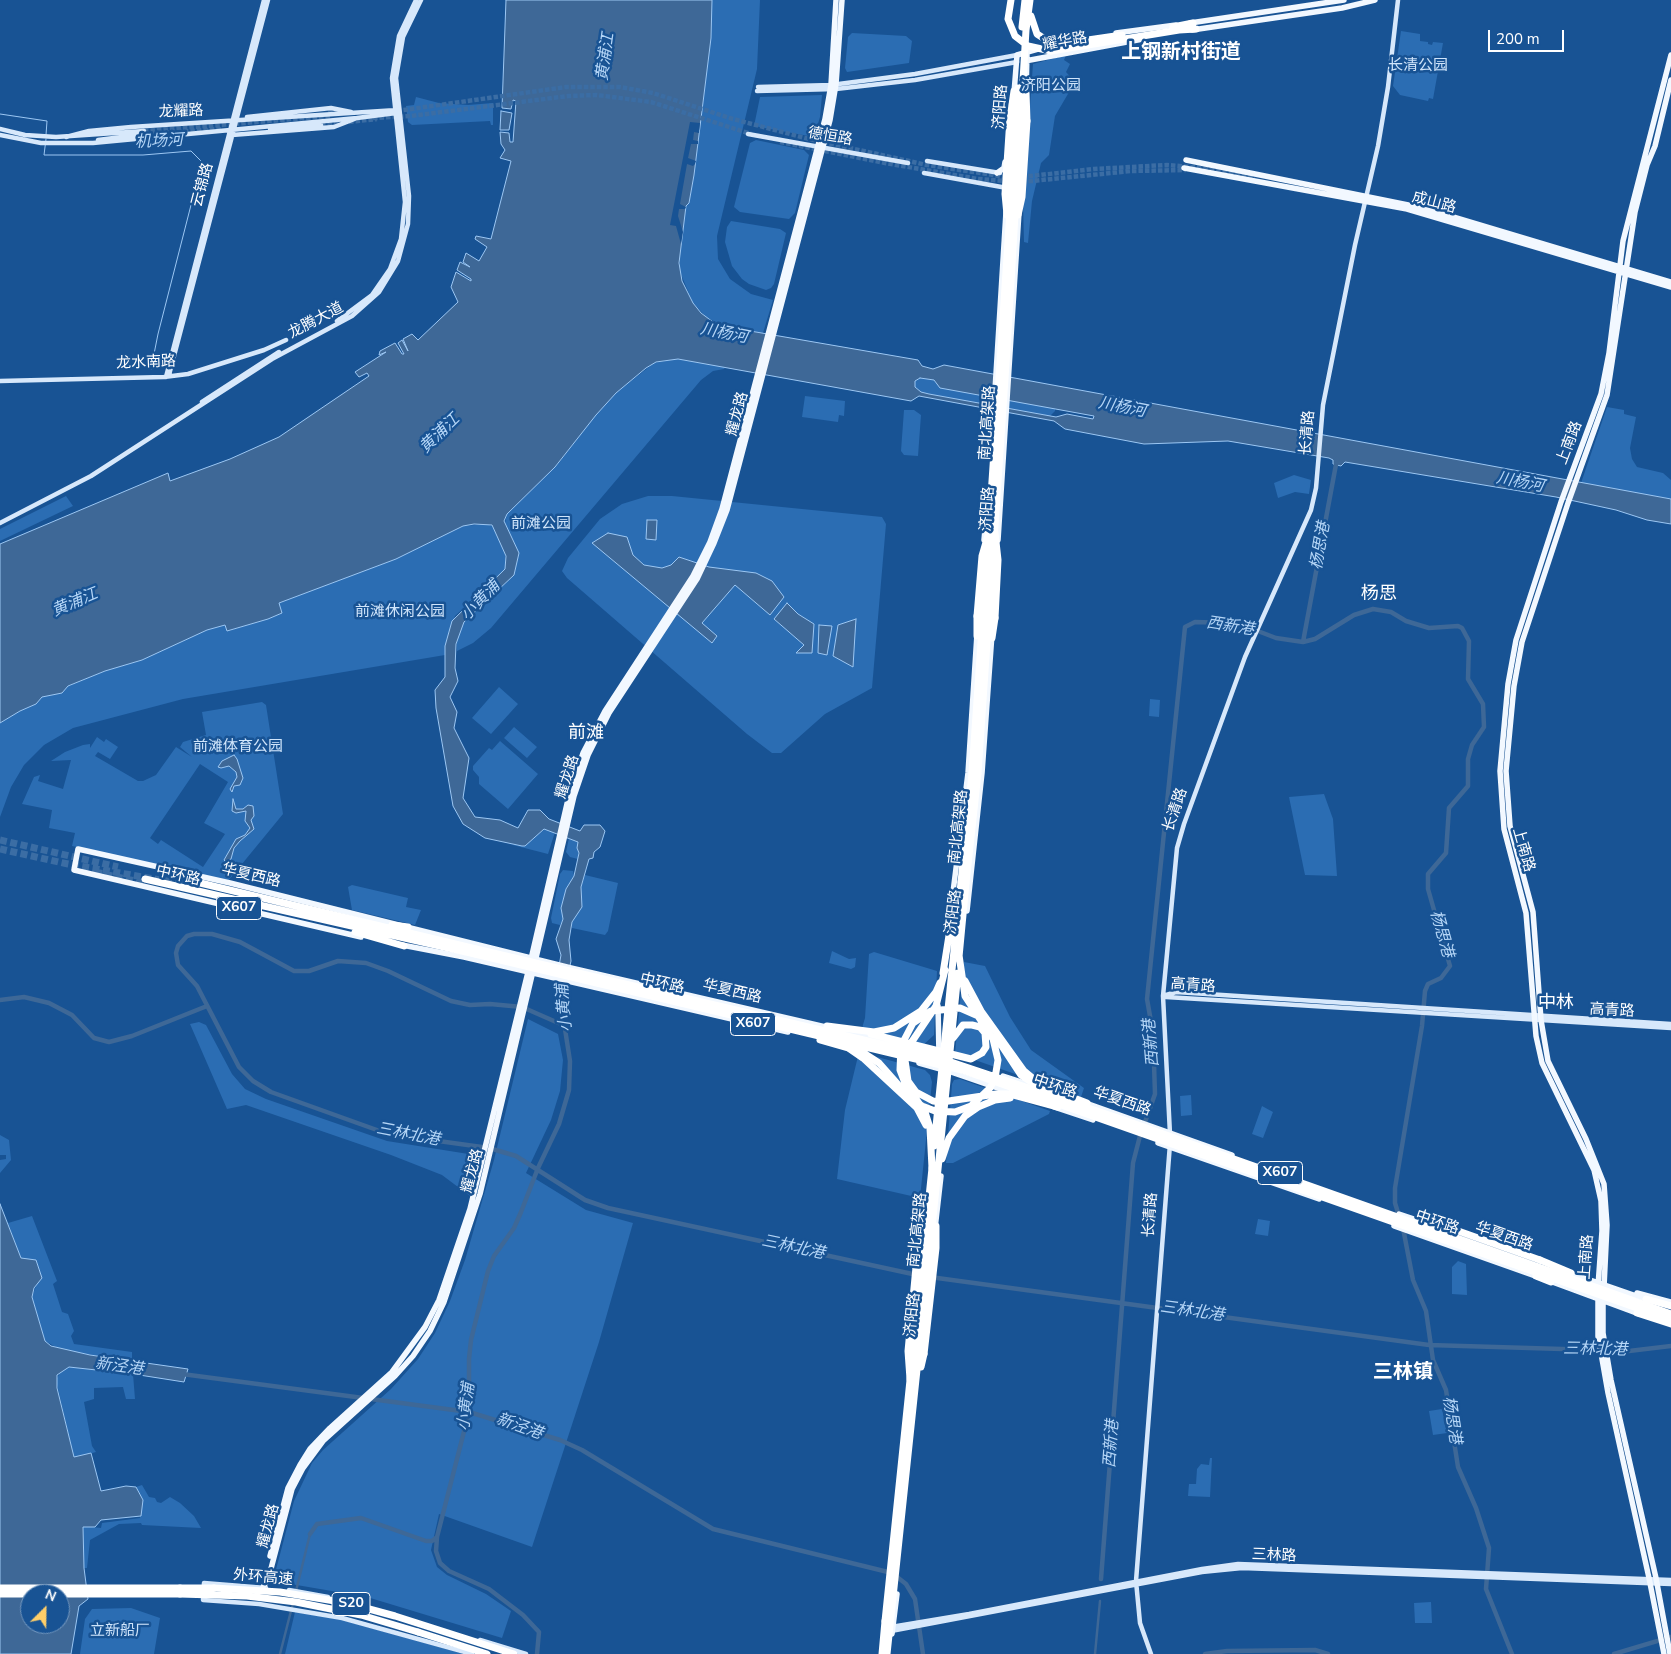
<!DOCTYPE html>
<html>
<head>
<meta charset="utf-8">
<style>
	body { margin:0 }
	#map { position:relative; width:1671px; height:1654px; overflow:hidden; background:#185394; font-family:"Nunito Sans",sans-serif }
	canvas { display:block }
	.north { position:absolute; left:20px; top:1584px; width:50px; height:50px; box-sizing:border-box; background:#185394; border:1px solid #7498bf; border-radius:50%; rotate:23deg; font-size:14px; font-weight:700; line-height:20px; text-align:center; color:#fff }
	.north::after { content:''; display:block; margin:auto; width:18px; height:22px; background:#ffce68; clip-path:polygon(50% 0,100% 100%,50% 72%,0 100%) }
	.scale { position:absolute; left:1488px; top:30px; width:76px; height:22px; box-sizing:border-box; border:2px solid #fff; border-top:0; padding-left:6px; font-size:15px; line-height:18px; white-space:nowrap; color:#fff; -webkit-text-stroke:4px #185394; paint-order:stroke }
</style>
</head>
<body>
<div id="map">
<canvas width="1671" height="1654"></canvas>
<div class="north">N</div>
<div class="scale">200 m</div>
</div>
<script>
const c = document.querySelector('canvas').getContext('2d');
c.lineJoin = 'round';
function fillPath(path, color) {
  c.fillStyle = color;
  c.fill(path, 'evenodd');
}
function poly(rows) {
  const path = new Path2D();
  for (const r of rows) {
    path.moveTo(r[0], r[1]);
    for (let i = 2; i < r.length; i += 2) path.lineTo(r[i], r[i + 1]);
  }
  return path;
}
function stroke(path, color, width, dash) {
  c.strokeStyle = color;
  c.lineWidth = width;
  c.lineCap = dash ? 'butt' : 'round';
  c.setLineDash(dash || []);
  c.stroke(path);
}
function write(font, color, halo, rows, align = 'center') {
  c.font = font + ' "Nunito Sans","Noto Sans SC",sans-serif';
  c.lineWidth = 5;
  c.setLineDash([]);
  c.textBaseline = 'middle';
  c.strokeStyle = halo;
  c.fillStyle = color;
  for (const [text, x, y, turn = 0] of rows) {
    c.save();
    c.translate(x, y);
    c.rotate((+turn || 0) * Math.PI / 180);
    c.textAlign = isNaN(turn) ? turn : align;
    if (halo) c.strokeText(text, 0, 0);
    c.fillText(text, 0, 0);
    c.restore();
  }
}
const green = poly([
	[712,0,760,0,757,69,717,236,718,259,730,279,751,294,773,300,763,333,727,327,707,318,693,303,680,272,680,256,686,206,689,203,694,175,711,38],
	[1401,31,1420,34,1420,41,1428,42,1428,44,1432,45,1433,42,1443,43,1433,99,1429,98,1428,101,1400,95,1393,86],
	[852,33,906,36,912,41,909,63,847,72,845,68,848,37],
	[1066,55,1064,60,1070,64,1066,72,1075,82,1055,116,1049,155,1041,163,1032,201,1028,243,1024,242,1023,203,1033,64],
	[822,95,820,117,814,137,754,126,760,97],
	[416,97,439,103,468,105,493,103,493,125,491,125,490,121,412,125,408,122,406,106,414,105],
	[756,140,804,150,809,155,795,213,789,219,740,212,734,207,750,143],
	[731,221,780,229,786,233,774,284,771,288,766,290,749,284,742,279,732,266,725,242,727,227],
	[677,359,725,367,724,369,713,371,701,380,491,628,473,643,457,651,457,637,464,622,514,575,519,553,505,523,507,514,558,464,597,413,617,392,654,363],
	[920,378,934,380,940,386,1055,408,1055,411,1050,416,929,394,921,392,915,387,915,381],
	[805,396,845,401,844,416,839,415,838,422,802,417],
	[1607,407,1624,410,1624,414,1636,417,1630,448,1632,459,1637,467,1663,473,1671,480,1671,499,1581,483],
	[904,410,914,410,921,415,918,456,904,455,901,451],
	[1294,475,1311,480,1309,494,1295,492,1278,498,1274,483],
	[66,496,73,506,0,541,0,529],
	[648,496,672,496,882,517,886,524,872,688,825,714,781,753,772,753,747,734,567,578,562,571,568,558,600,519,622,504],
	[487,524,494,527,505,551,505,569,455,616,445,646,445,655,183,699,73,728,44,745,24,765,11,787,0,817,0,723,20,711,36,704,40,692,69,686,105,671,142,660,207,630,225,625,228,631,268,619,282,613,279,603,396,559,463,526],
	[499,687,518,704,491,734,472,718],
	[1150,699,1160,700,1159,717,1149,716],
	[262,702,266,705,283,814,228,881,72,846,75,833,49,828,52,810,22,804,34,777,40,775,38,781,63,789,71,760,51,761,65,752,83,745,90,744,90,748,97,737,104,742,106,739,118,747,110,759,98,752,95,756,138,781,143,781,156,775,176,747,192,757,180,747,183,742,206,735,202,712],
	[200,764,228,782,204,823,225,834,203,867,161,840,158,844,150,838],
	[514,727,537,747,527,758,504,738],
	[500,741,538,774,508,809,479,784,479,777,473,770,473,766,489,748,492,750],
	[1324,794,1333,819,1337,876,1305,875,1289,797],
	[545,829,555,832,548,854,509,844,522,846],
	[569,838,578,842,578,859,570,857,566,852],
	[563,870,573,871,574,876,566,889,561,908,563,919,560,925,552,923,551,918,560,874],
	[585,875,618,883,608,931,605,935,572,928,572,922,582,907,581,887],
	[352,885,408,898,406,907,421,910,415,925,352,910,348,887],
	[832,951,849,959,856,958,855,967,851,969,829,963],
	[874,952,937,971,934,1035,920,1048,860,1035,865,1018,869,954],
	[964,962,985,966,1010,1017,1031,1050,1084,1088,1081,1097,955,1053],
	[528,1019,558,1034,563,1060,560,1091,551,1120,526,1173,586,1210,633,1223,599,1342,532,1547,439,1514,431,1550,437,1567,447,1575,486,1594,511,1611,502,1638,367,1597,273,1581,294,1501,312,1463,323,1450,391,1389,418,1359,435,1333,450,1301,465,1260,494,1160],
	[199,1022,206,1025,232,1074,245,1089,266,1099,387,1141,481,1156,470,1196,442,1175,391,1155,246,1105,227,1109,190,1024],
	[859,1052,925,1070,930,1075,932,1082,920,1198,837,1179,845,1110],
	[960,1079,1050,1111,1049,1114,953,1163,946,1163,952,1084,954,1080],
	[1191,1095,1192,1115,1181,1116,1180,1096],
	[1262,1106,1273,1112,1263,1138,1252,1134],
	[0,1135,9,1140,11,1160,0,1173,0,1160,6,1159,6,1155,0,1155],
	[32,1216,57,1281,53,1284,62,1312,68,1314,74,1331,71,1336,74,1344,132,1352,132,1361,61,1350,45,1341,32,1297,37,1283,21,1259,8,1223],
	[1258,1219,1270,1221,1268,1236,1255,1234],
	[1458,1261,1466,1264,1467,1295,1452,1294,1452,1267],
	[69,1367,133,1374,135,1399,126,1399,123,1387,94,1388,94,1399,84,1402,92,1446,96,1452,74,1458,56,1380,61,1371],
	[1442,1409,1447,1433,1433,1435,1429,1411],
	[1210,1458,1212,1458,1210,1497,1188,1496,1189,1484,1196,1484,1197,1469,1201,1464,1209,1465],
	[142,1485,149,1497,155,1498,157,1502,161,1503,170,1497,180,1503,194,1516,201,1528,142,1525,141,1523,119,1524,90,1540,87,1568,84,1568,83,1526,101,1528,102,1523,140,1518,143,1500,136,1487],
	[1431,1602,1432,1623,1415,1623,1414,1603],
	[131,1608,160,1618,154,1654,80,1654,85,1619,92,1609],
	[295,1612,342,1620,464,1654,285,1654]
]);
const water = poly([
	[506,0,712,0,711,38,694,175,689,203,686,206,679,263,682,281,693,303,701,313,713,322,727,327,918,360,922,366,933,369,944,365,1671,499,1671,524,1647,520,1616,510,1556,497,1345,462,1341,466,1333,464,1333,460,1329,458,1228,441,1144,444,1065,429,1054,421,919,396,911,401,678,359,656,362,646,368,616,393,596,415,555,467,507,514,504,521,519,553,514,575,464,622,456,644,455,668,458,681,450,697,457,712,454,728,469,758,463,798,475,817,500,820,518,828,528,810,540,810,549,819,580,831,584,825,600,825,605,831,600,847,594,852,593,858,589,859,581,887,582,907,572,922,569,940,571,961,564,992,565,1008,562,1014,555,988,561,955,556,939,563,919,561,908,566,889,574,876,579,853,577,848,578,842,544,829,525,846,522,846,485,838,463,824,453,806,436,708,435,690,445,677,445,646,452,621,505,569,506,556,492,525,474,524,463,526,396,559,279,603,282,613,268,619,227,631,225,625,207,630,142,660,105,671,68,686,62,693,42,697,36,704,20,711,0,723,0,544,168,473,170,481,230,459,279,437,369,376,367,373,359,377,355,372,386,352,379,355,380,351,395,343,402,354,404,354,398,343,402,340,408,351,403,339,412,334,418,340,458,302,451,287,456,272,471,281,471,279,457,270,460,262,470,267,463,262,466,253,479,261,487,247,475,239,476,236,491,239,511,161,500,158,505,150,501,144,500,132,509,133,510,142,513,142,516,101,513,100,511,109,502,108,506,0],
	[920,378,934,380,940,388,1094,416,1093,419,1067,414,1056,417,929,394,921,392,915,387,915,381,920,378],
	[501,111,512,113,509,130,500,130,501,111],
	[647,520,657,520,656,540,646,539,647,520],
	[608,533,627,537,633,555,644,565,662,568,671,565,679,557,709,567,756,573,772,581,784,597,770,615,735,585,702,623,717,636,712,643,592,543,608,533],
	[787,603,798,614,814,624,812,653,796,653,804,645,774,619,787,603],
	[856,619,855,634,853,667,833,656,838,625,856,619],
	[819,625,832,626,827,655,818,653,819,625],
	[234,755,237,759,243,778,240,785,234,786,232,792,230,789,237,777,236,772,229,766,221,768,218,767,222,761,234,755],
	[233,799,236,809,243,809,248,805,253,806,254,816,251,820,254,829,240,841,234,848,231,859,226,862,224,860,236,839,245,835,250,828,245,821,246,811,236,813,232,811,233,799],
	[0,1204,21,1258,36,1260,42,1278,34,1288,32,1297,45,1341,51,1346,90,1355,188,1369,184,1382,133,1374,69,1367,57,1375,57,1388,74,1457,91,1453,101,1491,126,1486,136,1487,143,1500,141,1516,101,1520,95,1527,83,1527,84,1568,88,1599,79,1606,71,1654,0,1654,0,1204],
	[30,1594,60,1594,60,1624,30,1624,30,1594]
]);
const pier = poly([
	[690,122,700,123,699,133,694,132,693,140,698,141,698,144,691,144,688,158,696,161,695,164,693,166,687,164,680,204,686,207,685,209,679,209,678,216,683,232,681,244,676,226,670,225]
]);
const stream = poly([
	[0,114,47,121,46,135],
	[46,139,44,155,143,155,191,151,202,162,158,334,151,369],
	[151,366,160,366]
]);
const canal = poly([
	[296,1591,310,1534],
	[280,1654,293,1603],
	[1095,1654,1100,1601]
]);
const river = poly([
	[1303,642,1337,459],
	[0,1000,24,997,49,1003,72,1015,94,1038,109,1042,132,1036,207,1006],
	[563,1025,522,1007,490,1004,470,1005,451,1001,388,971,366,963,338,961,309,971,294,971,240,942,212,934,194,934,187,936,178,946,176,953,178,965,197,986,239,1067,253,1081,271,1092,388,1134,489,1148,516,1156,585,1200,608,1208,917,1275],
	[1144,1125,1155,1094,1153,1033,1147,999,1185,627,1195,622,1229,623,1250,628,1276,638,1303,642,1315,639,1354,615,1373,609,1391,612,1406,621,1429,628,1458,626,1462,628,1469,641,1468,679,1483,704,1484,727,1472,745,1468,759,1468,786,1449,808,1446,853,1428,874,1428,889,1450,966,1441,978,1428,984,1425,991,1422,1026,1395,1188,1395,1203,1399,1216],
	[1403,1228,1413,1280,1426,1311,1433,1360,1446,1390,1458,1467,1476,1508,1489,1548,1486,1589,1512,1654],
	[930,1277,1429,1345,1629,1351,1671,1346],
	[182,1374,469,1412,560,1440,582,1450,713,1529,892,1573,906,1584,915,1599,923,1654],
	[310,1534,317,1524,361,1518,426,1541,432,1541,437,1537],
	[1101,1579,1133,1163,1141,1132],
	[537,1654,539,1632,523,1615,489,1589,449,1571,440,1563,436,1551,437,1537,469,1412,469,1359,471,1340,488,1271,494,1256,514,1228,521,1212,538,1168,559,1124,569,1090,570,1061,562,1010],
	[1205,1654,1227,1651,1315,1650,1328,1654],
	[1614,1654,1671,1637]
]);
const secondaryTunnel = poly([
	[397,111,566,87,620,87,653,93,733,119,809,139,927,165,1007,177],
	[328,112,341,111],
	[373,118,411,116,568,96,597,95,651,102,751,134],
	[349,122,377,119],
	[321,125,342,123],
	[144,131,332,116],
	[145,134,223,129],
	[780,142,885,163,978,179,1006,181],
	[1022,177,1094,169,1167,165,1204,168,1255,177],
	[1022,182,1131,171,1186,170]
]);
const highwayTunnel = poly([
	[0,840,118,867],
	[0,849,68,864,195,886],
	[95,872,144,883]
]);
const secondary = poly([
	[758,87,831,85,915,74,1017,55],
	[757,91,836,89,915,80,1017,62],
	[247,117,331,108,351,112],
	[0,129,25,135,56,137,144,131],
	[270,129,321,125],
	[748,134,908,163],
	[0,135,41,143,93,143,357,118],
	[232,135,334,127,357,118,396,113],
	[66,137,89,131,131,127,397,110],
	[98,140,145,134],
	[927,161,1000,173],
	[924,173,1007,188],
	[337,321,372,295,390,269,401,239,405,202,392,78,399,36,416,0],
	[169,375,268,0],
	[166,377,264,0],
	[0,381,164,377,188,374,264,350,286,340],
	[202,402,279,352],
	[0,523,91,476,272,359,352,316,379,292,398,261,408,224,409,196,396,78,403,37,421,0],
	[1163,996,1176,992,1671,1024],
	[1166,997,1671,1028],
	[1170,1134,1163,996,1177,848,1184,824,1245,657,1311,510,1316,488,1323,405,1355,245,1378,146,1388,87,1398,0],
	[266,1588,204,1583,203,1600,259,1604,342,1618,472,1654],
	[289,1590,328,1597],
	[891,1627,969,1614,1202,1569,1238,1564,1671,1580],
	[891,1631,1202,1572,1242,1568,1671,1584],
	[480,1640,526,1654],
	[1151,1654,1140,1623,1136,1581,1170,1144]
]);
const primary = poly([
	[1190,23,1344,0],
	[1192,30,1342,8,1375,0],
	[1116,33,1176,25],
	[1025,61,1143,39],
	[1014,93,1017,55,1038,49],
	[1026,96,1027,53],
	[1186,160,1423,208,1671,282],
	[1184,168,1407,209,1671,287],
	[997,173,1004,168,1005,162],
	[995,390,1006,212],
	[984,540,986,519],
	[998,540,1019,212],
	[951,908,968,773,977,634],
	[967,911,982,773,992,634],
	[361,937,74,870,78,849,230,883,571,968,830,1028],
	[402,945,464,957,788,1032],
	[531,959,569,795,583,753,605,711,693,576,710,542,722,509,825,119,831,85,836,0],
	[535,962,574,796,588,755,609,713,697,579,714,543,727,510,830,120,836,84,842,0],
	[938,1006,939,1055],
	[839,1030,905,1046],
	[919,1063,951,1072,1012,1093],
	[1003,1076,1037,1087],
	[1083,1102,1232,1155],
	[1054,1107,1093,1120],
	[1158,1143,1319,1199],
	[1399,1214,1423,1222],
	[1394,1226,1538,1277],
	[935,1229,941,1176],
	[1567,1272,1648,1300],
	[1547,1280,1639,1314],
	[1598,1286,1602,1231,1601,1201,1594,1170,1542,1063,1536,1036,1526,913,1504,829,1500,771,1508,684,1516,640,1561,502,1601,394,1609,353,1623,241,1671,55],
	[1604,1287,1607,1225,1604,1184,1586,1139,1548,1061,1541,1020,1533,912,1510,826,1506,771,1514,686,1522,642,1568,503,1607,395,1635,212,1647,165,1655,146,1671,80],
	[1637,1293,1671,1302],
	[1598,1295,1598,1336,1608,1393,1649,1578,1664,1654],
	[1603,1298,1603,1333,1611,1380,1656,1578,1670,1654],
	[270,1556,288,1488,300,1465,310,1449,330,1428,392,1372,425,1327,439,1300,470,1209,529,968],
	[263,1587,268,1580,292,1489,303,1468,323,1441,395,1376,413,1356,430,1331,444,1302,480,1194,533,971],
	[892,1634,897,1594]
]);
const highway = poly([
	[1173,27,1193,23],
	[1051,51,1179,30,1196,29],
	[1026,92,1027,121],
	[1010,118,1014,91],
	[986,570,1001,348],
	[992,570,1007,349],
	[977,616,977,636],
	[992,638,995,618],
	[145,879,475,954],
	[192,881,476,949],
	[961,882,972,773],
	[966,883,978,773],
	[392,925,408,927],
	[355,932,404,946],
	[965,981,981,1011,1024,1071,1036,1081],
	[850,1049,863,1058,917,1108,926,1125],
	[1540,1260,1571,1273],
	[916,1267,921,1243],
	[1536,1276,1551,1282],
	[925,1294,937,1179],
	[1646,1299,1671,1306],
	[1637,1313,1671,1324],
	[924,1354,936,1248,936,1226],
	[0,1588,180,1588],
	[214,1588,280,1592,347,1603,395,1616,514,1654],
	[0,1594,30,1594],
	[60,1594,180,1594],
	[885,1621,932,1168],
	[418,1632,487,1654]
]);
const highwayBridge = poly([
	[1011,0,1008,19,1015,36,1028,46,1051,51],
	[1031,16,1037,34,1054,45,1122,35],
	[1022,27,1025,0],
	[1007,215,1005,194,1010,118],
	[1018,215,1022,197,1027,121],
	[1001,348,1018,88],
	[1007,349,1026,30,1030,0],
	[977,616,982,556,989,532],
	[995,618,998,560,995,533],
	[972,773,986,570],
	[978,773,992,570],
	[476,949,936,1057,1124,1120,1671,1314],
	[475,954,962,1070,1671,1320],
	[959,957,966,883],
	[945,970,936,1006,909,1046,905,1060,908,1081,916,1092,933,1101,942,1102,996,1094,1010,1094,1058,1107],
	[943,973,954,904],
	[827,1026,874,1032,894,1028,921,1011,936,992,940,983],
	[871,1034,971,1059,982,1053,986,1047,985,1033,980,1027,972,1025,963,1025,953,1038],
	[996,1037,1021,1075,1030,1081,1087,1103],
	[820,1040,862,1052,879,1063,910,1098,922,1106,935,1111,955,1112,971,1106,990,1088,995,1078,998,1060,993,1039,965,996,959,955],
	[934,1146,961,882],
	[942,1159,949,1138,965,1116,978,1107,995,1100,1010,1098],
	[932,1168,930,1128,925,1112,905,1083,900,1070,901,1046,913,1023,931,1011,960,1008,976,1015],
	[937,1179,958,973],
	[1420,1221,1447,1227,1540,1260],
	[921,1367,924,1354],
	[910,1379,908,1351,916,1267],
	[180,1588,214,1588],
	[180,1594,247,1596,296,1602,361,1615,418,1632],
	[882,1654,885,1621],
	[887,1654,925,1294]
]);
const shields = [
	[239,908,45],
	[753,1024,45],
	[1280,1173,45],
	[351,1604,38]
];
const shieldNames = [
	["X607",239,908],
	["X607",753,1024],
	["X607",1280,1173],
	["S20",351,1604]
];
const streetNames = [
	["耀华路",1065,42,-10],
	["济阳路",1001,107,-86],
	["龙耀路",181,112,-2],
	["德恒路",830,137,10],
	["云锦路",203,185,-75],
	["成山路",1434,203,15],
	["龙腾大道",316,321,-28],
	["龙水南路",146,363,-2],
	["耀龙路",738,414,-75],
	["南北高架路",988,423,-86],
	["长清路",1308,433,-85],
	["上南路",1570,443,-69],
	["济阳路",988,509,-86],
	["耀龙路",568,777,-72],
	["长清路",1176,810,-71],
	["南北高架路",959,827,-84],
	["上南路",1523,850,74],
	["中环路",178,876,13],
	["华夏西路",251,876,13],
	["济阳路",954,912,-83],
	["中环路",662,984,13],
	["高青路",1193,986,4],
	["华夏西路",732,992,13],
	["高青路",1612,1011,3],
	["中环路",1055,1087,19],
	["华夏西路",1122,1102,19],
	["耀龙路",473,1171,-75],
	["长清路",1151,1215,-86],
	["中环路",1437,1223,19],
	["南北高架路",918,1230,-84],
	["华夏西路",1504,1237,19],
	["上南路",1587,1257,-86],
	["济阳路",913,1315,-84],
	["耀龙路",269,1526,-75],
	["三林路",1274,1556,2],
	["外环高速",263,1578,5]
];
const parkNames = [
	["长清公园",1418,66],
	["济阳公园",1051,86],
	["前滩公园",541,524],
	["前滩休闲公园",400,612],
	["前滩体育公园",238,747],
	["立新船厂",120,1631]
];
const waterNames = [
	["黄浦江",606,57,-82],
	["机场河",159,142,-3],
	["川杨河",724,334,11],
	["川杨河",1122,408,11],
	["黄浦江",440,434,-44],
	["川杨河",1520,483,11],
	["杨思港",1321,546,-80],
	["小黄浦",481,601,-46],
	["黄浦江",75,603,-23],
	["西新港",1230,627,9],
	["杨思港",1441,934,74],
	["小黄浦",565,1008,-95],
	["西新港",1152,1043,-95],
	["三林北港",408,1135,11],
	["三林北港",793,1248,12],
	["三林北港",1192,1312,8],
	["三林北港",1595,1350,1],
	["新泾港",119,1367,8],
	["小黄浦",467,1407,-83],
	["杨思港",1451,1420,81],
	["新泾港",519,1427,20],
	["西新港",1112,1444,-86]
];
const quarterNames = [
	["杨思",1379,595],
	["前滩",586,734],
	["中林",1556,1004]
];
const districtNames = [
	["上钢新村街道",1181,53],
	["三林镇",1403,1373]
];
fillPath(green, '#2b6db3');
fillPath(water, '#3e6897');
stroke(water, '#9cc7f3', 1);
fillPath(pier, '#185394');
stroke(stream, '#9cc7f3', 1);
stroke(canal, '#3e6897', 2.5);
stroke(river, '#3e6897', 4.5);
stroke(secondaryTunnel, '#3b6da4', 4.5, [4.5, 2]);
stroke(highwayTunnel, '#3b6da4', 7, [7, 3.5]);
stroke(secondary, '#d7e8fb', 4.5);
stroke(primary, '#f2f8ff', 5.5);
stroke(highway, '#fff', 7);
stroke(highwayBridge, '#fff', 7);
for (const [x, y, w] of shields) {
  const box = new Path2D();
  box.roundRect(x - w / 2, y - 11.5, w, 23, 4);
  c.fillStyle = '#185394';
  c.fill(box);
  stroke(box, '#fff', 1);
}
write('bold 14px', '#fff', null, shieldNames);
write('15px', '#fff', '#185394', streetNames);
write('15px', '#d0e5fb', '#185394', parkNames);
write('italic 16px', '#b5d6f7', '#185394', waterNames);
write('18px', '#fff', '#185394', quarterNames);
write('bold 20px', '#fff', '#185394', districtNames);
</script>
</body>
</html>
